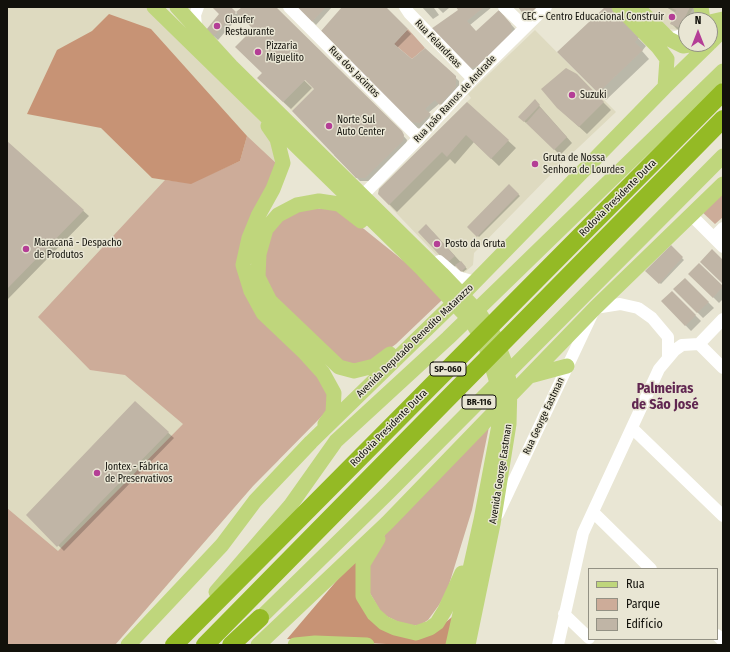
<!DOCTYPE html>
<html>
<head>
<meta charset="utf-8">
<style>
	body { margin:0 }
	#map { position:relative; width:730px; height:652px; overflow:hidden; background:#e9e6d4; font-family:"Fira Sans Condensed",sans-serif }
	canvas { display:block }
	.frame { position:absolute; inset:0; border:8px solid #12110b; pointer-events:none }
	.legend { position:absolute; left:588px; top:568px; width:130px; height:72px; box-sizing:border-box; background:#e9e6d4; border:1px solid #939184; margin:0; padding:5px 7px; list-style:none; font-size:12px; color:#12110b }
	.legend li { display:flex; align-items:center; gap:8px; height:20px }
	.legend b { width:20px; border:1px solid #939184 }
	.north { position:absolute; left:678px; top:12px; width:40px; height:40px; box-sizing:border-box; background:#e9e6d4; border:1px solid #939184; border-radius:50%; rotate:0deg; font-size:11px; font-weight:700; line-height:16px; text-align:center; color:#12110b }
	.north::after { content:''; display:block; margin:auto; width:14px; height:18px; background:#b43e96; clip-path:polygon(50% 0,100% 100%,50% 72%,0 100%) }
</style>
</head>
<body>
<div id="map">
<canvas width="730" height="652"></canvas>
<div class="frame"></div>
<ul class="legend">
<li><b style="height:5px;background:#bfd67c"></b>Rua</li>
<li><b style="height:11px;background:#cdac99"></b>Parque</li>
<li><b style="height:11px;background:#c0b5a6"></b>Edifício</li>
</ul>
<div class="north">N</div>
</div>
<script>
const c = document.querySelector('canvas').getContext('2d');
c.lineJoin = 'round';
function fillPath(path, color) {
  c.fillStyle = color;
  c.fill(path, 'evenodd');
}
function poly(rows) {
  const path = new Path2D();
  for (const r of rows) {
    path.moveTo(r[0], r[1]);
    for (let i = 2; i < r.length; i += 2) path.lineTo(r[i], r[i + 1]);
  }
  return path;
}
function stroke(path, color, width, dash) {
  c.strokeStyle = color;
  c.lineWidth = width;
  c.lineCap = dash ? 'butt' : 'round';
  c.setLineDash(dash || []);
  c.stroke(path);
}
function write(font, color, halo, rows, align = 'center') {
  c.font = font + ' "Fira Sans Condensed",sans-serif';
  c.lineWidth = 3;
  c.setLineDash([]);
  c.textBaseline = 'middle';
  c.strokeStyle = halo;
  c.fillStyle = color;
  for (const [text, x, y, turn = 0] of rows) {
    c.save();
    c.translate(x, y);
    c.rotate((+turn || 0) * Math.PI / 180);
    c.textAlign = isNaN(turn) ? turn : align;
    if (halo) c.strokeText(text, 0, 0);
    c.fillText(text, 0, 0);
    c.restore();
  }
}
const built = poly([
	[7,7,148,7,261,122,278,155,278,165,245,234,279,460,253,486,115,645,7,645],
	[646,7,694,7,680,30,667,29],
	[535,30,616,112,562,163,474,253,473,265,463,274,446,265,378,194,379,189,471,98,468,94],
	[305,80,314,89,292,111,283,102]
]);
const green = poly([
	[408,29,425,48,412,59,394,44],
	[247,136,278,165,239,265,319,376,328,396,326,412,253,486,115,645,7,645,7,508,58,551,183,424,125,375,90,370,38,317,165,180,191,183,240,161],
	[723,190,723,217,715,224,701,211],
	[338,208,421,275,442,300,396,344,372,362,354,367,341,364,274,299,263,276,269,231,280,219,298,209],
	[490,422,472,510,447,591,439,605,428,620,420,625,407,626,382,614,367,588,371,558,387,531]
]);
const forest = poly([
	[109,14,151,29,247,136,240,161,191,184,152,178,101,128,27,114,57,50,92,31],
	[362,551,366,614,430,635,457,613,449,645,406,645,287,639]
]);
const shadow = poly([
	[213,7,229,7,236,14,243,7,273,7,392,123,407,140,406,145,369,181,360,181,334,155,360,133,240,15,218,40,207,30,221,14],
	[298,7,332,7,316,25],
	[343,7,384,7,411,34,397,48,412,61,425,49,459,81,459,91,444,107,440,103,428,113,436,121,426,129,417,128,400,110],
	[422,7,436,7,434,8,439,15,433,19],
	[437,7,449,7,449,8,443,13],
	[457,7,492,7,470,25,476,32,503,15,515,29,515,37,472,71,442,41,459,10],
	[606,7,611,7,631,25,635,35,646,46,642,51,649,59,606,100,559,52],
	[666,7,698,7,692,20,686,20,686,33,677,29,671,23,676,13],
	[279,56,312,88,291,109,266,86],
	[576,75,611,110,587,134,566,115],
	[535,101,572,143,560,155,527,122,526,123,520,117],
	[467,103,516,148,499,166,474,142,455,164,450,159,397,212,379,194],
	[7,142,89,216,7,300],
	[510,186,520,196,479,237,469,227],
	[432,231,467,269,463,272,457,265,453,268,448,263],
	[671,247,684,260,661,284,647,271],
	[699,265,723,288,723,299,719,303,690,274],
	[685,279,714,308,703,318,674,289],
	[672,292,701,321,691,331,662,301],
	[135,403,174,438,64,551,27,515]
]);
const building = poly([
	[212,7,231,7,236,12,213,37,206,30,219,14],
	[242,7,276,7,402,131,404,135,403,141,365,178,356,178,292,111,314,89,305,80,283,102,257,78,262,73,235,47,253,29,236,12],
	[296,7,326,7,312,22],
	[342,7,386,7,408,29,394,44,412,59,425,48,456,76,456,87,440,105,435,100,425,109,431,114,420,123,410,122,321,31],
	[456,7,484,7,467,21,476,31,499,10,511,24,512,33,478,66,472,68,468,68,431,29,458,10],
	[518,7,537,7,529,15,524,15],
	[605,7,613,7,632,24,628,28,639,37,635,42,643,50,598,93,557,52],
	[669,7,690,7,680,28,670,24,676,10],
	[566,68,577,74,604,102,579,127,557,108,541,89],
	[535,99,540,105,524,122,518,117],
	[467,102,509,140,491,159,466,135,447,157,442,152,389,205,378,194,379,189],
	[540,107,567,137,554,150,526,123],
	[7,141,84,210,7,289],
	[509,184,519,194,477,237,467,227],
	[426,224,455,256,447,263,418,232],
	[671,245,683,257,659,284,645,271],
	[712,249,723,260,723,284,700,262],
	[461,261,466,267,461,272,455,265],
	[699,263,723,286,713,298,688,274],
	[685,278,709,302,697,313,673,289],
	[672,291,696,315,685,326,661,301],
	[135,401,169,432,57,547,26,515]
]);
const minor = poly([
	[289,7,419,138],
	[405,7,409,13,473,79],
	[504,7,525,27],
	[196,26,195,15,198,7],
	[669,39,682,35,686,30],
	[365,193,419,138,473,79,546,7],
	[691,215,723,247],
	[714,237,723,228],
	[439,261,458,277,475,282],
	[699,344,723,319],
	[632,428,723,516],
	[593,512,651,569],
	[498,514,595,308,620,304,638,308,652,318,668,337,668,357],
	[564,614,589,638],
	[717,635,723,641],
	[558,645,583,533,659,369,675,350,682,345,699,344,723,368]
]);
const major = poly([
	[154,7,423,270,472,322,485,344,499,389,499,425,481,520,453,645],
	[177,7,231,66,442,274,480,314,495,337,505,363,510,385,509,424,493,524,468,645],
	[619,7,658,47,667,59,665,87],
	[637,7,669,39,683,46,695,44],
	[701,7,703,20],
	[710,22,723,19],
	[710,43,723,30],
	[268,126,277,139,283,163,273,189,258,216,249,238,243,265,251,291,263,313,304,352,323,373,334,393,333,413,325,424],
	[361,221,339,204,319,201,297,205,278,215,266,229,259,254,258,277,270,301,339,367,354,371,374,366,390,354],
	[530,376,567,366],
	[378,539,363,564,363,596,374,614,384,623,395,628,416,633,430,628,437,623,445,610,462,573],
	[216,592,290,506,336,441,448,338,723,71],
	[252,626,389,492,723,156],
	[128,645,222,545,255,501,311,442,462,295,665,87,709,44],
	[258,645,387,523,595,308,723,184],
	[295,645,315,643,367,645]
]);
const highway = poly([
	[174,645,723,92],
	[205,645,723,119],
	[231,645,260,618]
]);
const markers = [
	[672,17,4,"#b43e96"],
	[217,26,4,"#b43e96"],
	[258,52,4,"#b43e96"],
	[572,95,4,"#b43e96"],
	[329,126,4,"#b43e96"],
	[535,164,4,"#b43e96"],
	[437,244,4,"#b43e96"],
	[26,249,4,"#b43e96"],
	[97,473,4,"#b43e96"]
];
const shields = [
	[448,369,36],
	[479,402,34]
];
const shieldNames = [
	["SP-060",448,369],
	["BR-116",479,402]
];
const poiNames = [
	["CEC – Centro Educacional Construir",664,17,"right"],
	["Claufer",225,20],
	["Restaurante",225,32],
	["Pizzaria",266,46],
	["Miguelito",266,58],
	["Suzuki",580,95],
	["Norte Sul",337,120],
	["Auto Center",337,132],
	["Gruta de Nossa",543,158],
	["Senhora de Lourdes",543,170],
	["Maracanã - Despacho",34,243],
	["de Produtos",34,255],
	["Posto da Gruta",445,244],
	["Jontex - Fábrica",105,467],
	["de Preservativos",105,479]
];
const streetNames = [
	["Rua Felandreas",438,44,46],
	["Rua dos Jacintos",354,72,45],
	["Rua João Ramos de Andrade",455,99,-47],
	["Rodovia Presidente Dutra",618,198,-45],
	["Avenida Deputado Benedito Matarazzo",415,341,-44],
	["Rua George Eastman",544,416,-65],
	["Rodovia Presidente Dutra",389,428,-45],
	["Avenida George Eastman",501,474,-81]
];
const districtNames = [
	["Palmeiras",665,389],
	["de São José",665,405]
];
fillPath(built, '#dedac0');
fillPath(green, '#cdac99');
fillPath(forest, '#c79375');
fillPath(shadow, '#0003');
fillPath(building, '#c0b5a6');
stroke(minor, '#fff', 12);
stroke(major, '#bfd67c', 15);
stroke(highway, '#94ba25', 18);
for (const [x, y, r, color] of markers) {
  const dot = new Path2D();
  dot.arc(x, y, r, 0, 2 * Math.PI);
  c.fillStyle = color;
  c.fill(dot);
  stroke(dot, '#e9e6d4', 1.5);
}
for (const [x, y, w] of shields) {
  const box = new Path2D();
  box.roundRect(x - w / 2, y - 7, w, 14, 3);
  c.fillStyle = '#e9e6d4';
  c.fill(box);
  stroke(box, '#12110b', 1);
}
write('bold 9px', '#12110b', null, shieldNames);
write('10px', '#12110b', '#e9e6d4', poiNames, 'left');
write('10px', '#12110b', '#e9e6d4', streetNames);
write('bold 14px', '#612751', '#e9e6d4', districtNames);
</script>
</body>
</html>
